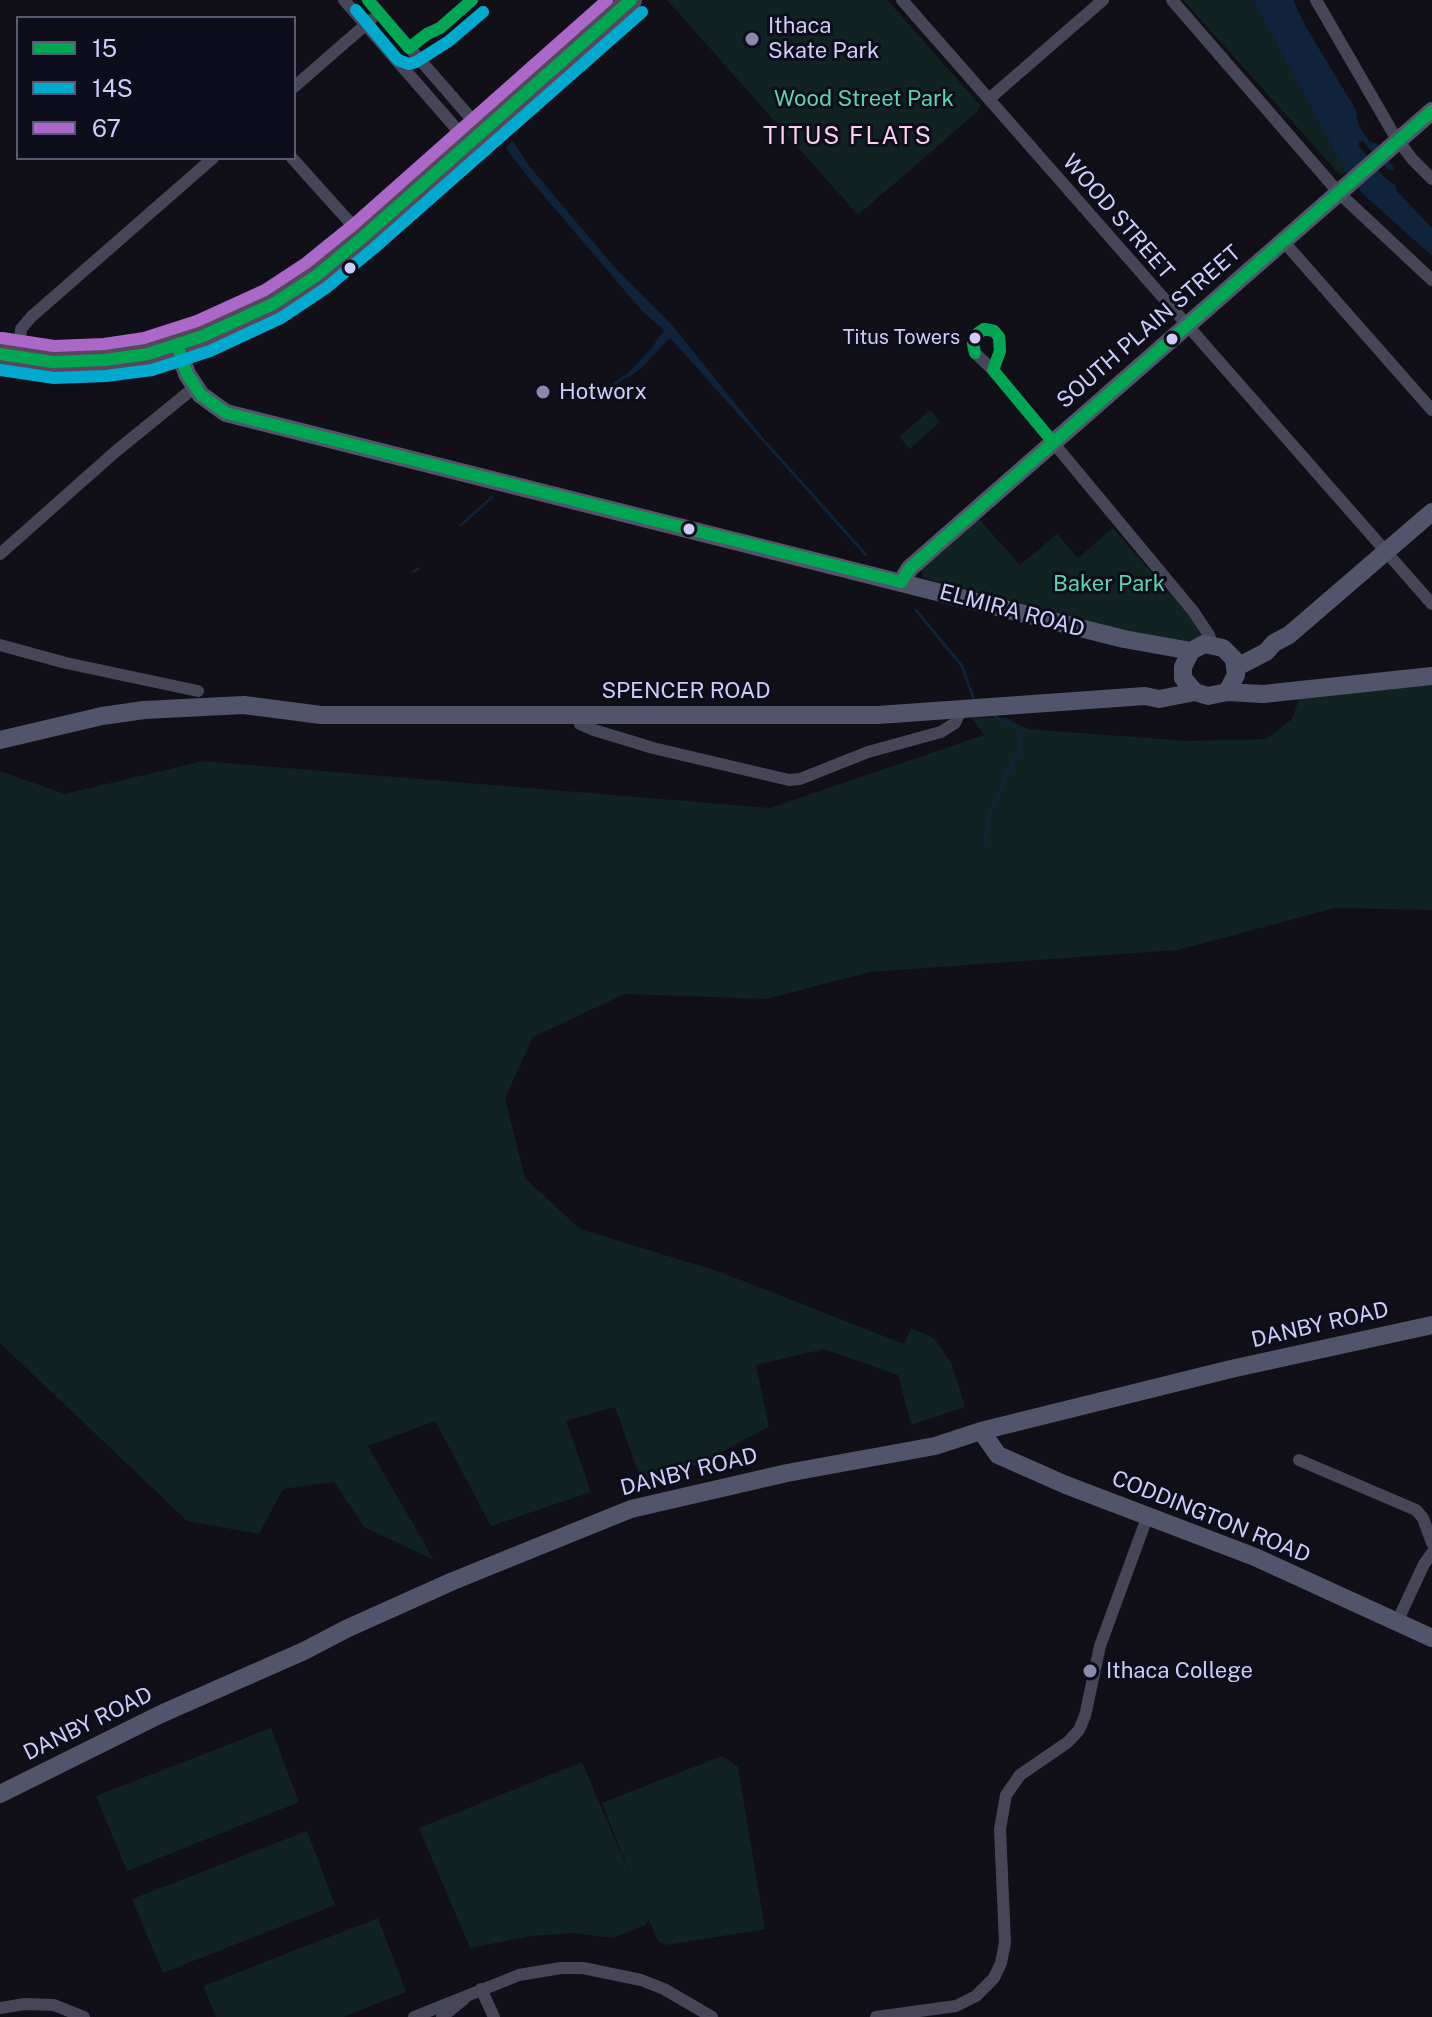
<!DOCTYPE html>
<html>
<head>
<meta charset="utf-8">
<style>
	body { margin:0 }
	#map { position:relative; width:1432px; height:2017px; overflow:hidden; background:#111018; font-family:"Public Sans",sans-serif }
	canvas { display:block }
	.legend { position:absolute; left:16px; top:16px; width:280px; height:144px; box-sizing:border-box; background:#0e0d1b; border:2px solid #5a5974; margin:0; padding:10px 14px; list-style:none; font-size:24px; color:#cdccfa }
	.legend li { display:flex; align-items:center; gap:16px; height:40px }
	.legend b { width:40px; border:2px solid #5a5974 }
</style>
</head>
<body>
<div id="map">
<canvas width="1432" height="2017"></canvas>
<ul class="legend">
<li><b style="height:10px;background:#00a651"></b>15</li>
<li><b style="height:10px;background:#00a9ce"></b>14S</li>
<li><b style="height:10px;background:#ac68c9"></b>67</li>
</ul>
</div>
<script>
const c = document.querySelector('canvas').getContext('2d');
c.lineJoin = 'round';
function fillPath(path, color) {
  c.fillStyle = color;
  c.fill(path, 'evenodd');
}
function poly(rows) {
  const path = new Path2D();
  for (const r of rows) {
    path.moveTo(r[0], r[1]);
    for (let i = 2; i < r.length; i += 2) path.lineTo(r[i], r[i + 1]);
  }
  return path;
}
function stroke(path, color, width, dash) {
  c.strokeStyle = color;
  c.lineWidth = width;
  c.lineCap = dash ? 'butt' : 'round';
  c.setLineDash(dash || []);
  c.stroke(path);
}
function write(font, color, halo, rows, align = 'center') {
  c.font = font + ' "Public Sans",sans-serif';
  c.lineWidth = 6;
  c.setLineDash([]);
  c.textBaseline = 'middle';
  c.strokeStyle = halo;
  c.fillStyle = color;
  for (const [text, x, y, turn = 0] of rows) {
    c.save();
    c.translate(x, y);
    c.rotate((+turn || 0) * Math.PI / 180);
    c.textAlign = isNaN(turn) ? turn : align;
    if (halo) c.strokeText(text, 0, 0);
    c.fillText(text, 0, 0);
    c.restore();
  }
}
const green = poly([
	[667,0,887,0,981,106,977,112,858,215],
	[1183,0,1253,0,1346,172,1341,176],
	[930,410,940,422,910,449,899,437],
	[979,519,1020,565,1057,534,1078,558,1113,528,1191,618,1204,640,1181,645,924,578,921,571,923,566],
	[1432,682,1432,910,1335,908,1178,950,870,972,766,999,625,994,533,1037,505,1098,525,1178,580,1229,720,1272,904,1344,911,1328,934,1338,952,1364,965,1407,911,1425,898,1375,824,1349,756,1365,769,1427,645,1491,615,1407,566,1421,591,1492,491,1526,435,1421,368,1446,434,1560,364,1527,334,1482,283,1489,259,1534,187,1521,0,1343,0,771,65,794,203,761,770,808,984,735,971,717,1006,718,1028,729,1188,741,1266,739,1292,719,1300,696],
	[271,1728,299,1802,127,1871,96,1796],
	[722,1756,738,1767,765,1929,667,1945,658,1941,649,1920,645,1925,612,1938,574,1933,531,1936,470,1948,419,1828,582,1762,633,1882,602,1803],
	[307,1831,335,1905,163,1973,132,1899],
	[378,1918,406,1992,343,2017,216,2017,203,1986]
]);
const water = poly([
	[1253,0,1293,0,1306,27,1356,110,1358,124,1369,141,1377,144,1396,171,1387,169,1363,141,1359,142,1359,146,1382,175,1395,185,1397,191,1432,228,1432,256,1363,194,1346,172],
	[513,141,530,167,616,269,671,324,768,444,766,445,670,338,641,368,629,377,623,378,650,350,664,330,644,313,532,182,507,150,506,147]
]);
const stream = poly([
	[603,396,609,388,624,377],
	[767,444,866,555],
	[461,525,492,497],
	[413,572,418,569],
	[916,610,962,666,973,697],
	[985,842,988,820,1004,779,1021,746,1021,736,1013,726,995,717]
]);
const street = poly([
	[344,0,468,142],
	[368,0,482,131],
	[902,0,1432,604],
	[1172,0,1339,193,1432,280],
	[1316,0,1393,133,1412,159,1432,179],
	[409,48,427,34,440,28,472,0],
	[294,87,371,20],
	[989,99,1103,0],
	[292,158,363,237],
	[1284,242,1432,410],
	[984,329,994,331,999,337,1000,351,993,370,975,353,973,344,977,334,984,329],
	[18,359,21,329,31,317,213,158],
	[993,370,1193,611,1209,635,1212,644],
	[0,554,115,452,195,387],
	[0,645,66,663,198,691],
	[576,714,580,724,594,730,653,748,789,780,800,779,868,752,941,732,955,723,961,710],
	[1299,1460,1416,1510,1423,1518,1432,1543],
	[1397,1622,1424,1564,1432,1553],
	[481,1989,494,2017],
	[0,2008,25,2004,54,2005,84,2017],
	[414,2017,519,1975,561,1968,583,1968,641,1980,664,1989,712,2017],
	[442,2017,464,1999],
	[876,2017,956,2006,976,1996,994,1978,1001,1963,1005,1943,1000,1829,1006,1795,1020,1775,1068,1742,1079,1730,1085,1716,1100,1646,1148,1515]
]);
const secondary = poly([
	[177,345,187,374,201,395,226,413,1124,639,1191,651],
	[901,582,910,568,1432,111],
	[1235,668,1266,652,1274,643,1289,635,1432,512],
	[1227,692,1263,694,1432,676],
	[0,740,102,716,144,710,244,705,321,715,878,715,1145,696,1159,699,1195,692,1208,696,1227,692,1236,675,1234,659,1223,648,1204,644,1191,651,1183,667,1183,678,1195,692],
	[981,1431,998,1455,1066,1485,1255,1557,1432,1638],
	[0,1794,161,1714,304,1651,346,1629,453,1581,631,1509,787,1473,935,1446,981,1431,1231,1369,1432,1325]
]);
const highway = poly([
	[0,354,53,362,105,360,148,354,203,336,273,304,316,276,363,237,631,0]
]);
const bus1 = poly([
	[368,0,409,48,427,34,440,28,472,0],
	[177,345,187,374,201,395,226,413,901,582],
	[975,353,973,344,977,334,984,329,994,331,999,337,1000,351,993,370],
	[0,354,53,362,105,360,148,354,203,336,273,304,316,276,363,237,631,0],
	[993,370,1053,442],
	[901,582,910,568,1432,111]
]);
const bus2 = poly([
	[356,10,398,60,409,64,416,62,449,41,483,12],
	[0,370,54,378,106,376,152,370,210,351,281,318,326,288,373,249,642,12]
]);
const bus3 = poly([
	[2,338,54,346,104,344,144,338,197,321,265,290,306,263,353,225,607,0]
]);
const markers = [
	[752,39,8,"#8b8aab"],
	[350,268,7,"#cdccfa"],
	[975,338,7,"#cdccfa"],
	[1172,339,7,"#cdccfa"],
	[543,392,8,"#8b8aab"],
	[689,529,7,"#cdccfa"],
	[1090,1671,8,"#8b8aab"]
];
const busNames = [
	["Titus Towers",960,338]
];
const poiNames = [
	["Ithaca",768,26],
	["Skate Park",768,51],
	["Hotworx",559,392],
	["Ithaca College",1106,1671]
];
const parkNames = [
	["Wood Street Park",864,99],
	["Baker Park",1109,584]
];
const streetNames = [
	["WOOD STREET",1118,217,49],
	["SOUTH PLAIN STREET",1149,327,-41],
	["ELMIRA ROAD",1012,611,15],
	["SPENCER ROAD",686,691],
	["DANBY ROAD",1320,1325,-13],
	["DANBY ROAD",689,1472,-14],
	["CODDINGTON ROAD",1211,1517,22],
	["DANBY ROAD",88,1724,-26]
];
const neighbourhoodNames = [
	["TITUS FLATS",848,137]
];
fillPath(green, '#102221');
fillPath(water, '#0f233a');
stroke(stream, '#0f233a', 3);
stroke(street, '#464658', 12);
stroke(secondary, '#52546b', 18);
stroke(highway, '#58475c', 22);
stroke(bus1, '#00a651', 12);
stroke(bus2, '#00a9ce', 12);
stroke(bus3, '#ac68c9', 12);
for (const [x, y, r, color] of markers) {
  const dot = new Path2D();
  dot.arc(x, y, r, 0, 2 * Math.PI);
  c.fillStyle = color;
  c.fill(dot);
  stroke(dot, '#0e0d1b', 3);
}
write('20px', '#cdccfa', '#0e0d1b', busNames, 'right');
write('22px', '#cdccfa', '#0e0d1b', poiNames, 'left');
write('22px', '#5fd3ab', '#0e0d1b', parkNames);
write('22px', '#cdccfa', '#0e0d1b', streetNames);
c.letterSpacing = '2px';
write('24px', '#fbcdee', '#0e0d1b', neighbourhoodNames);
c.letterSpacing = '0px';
</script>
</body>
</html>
